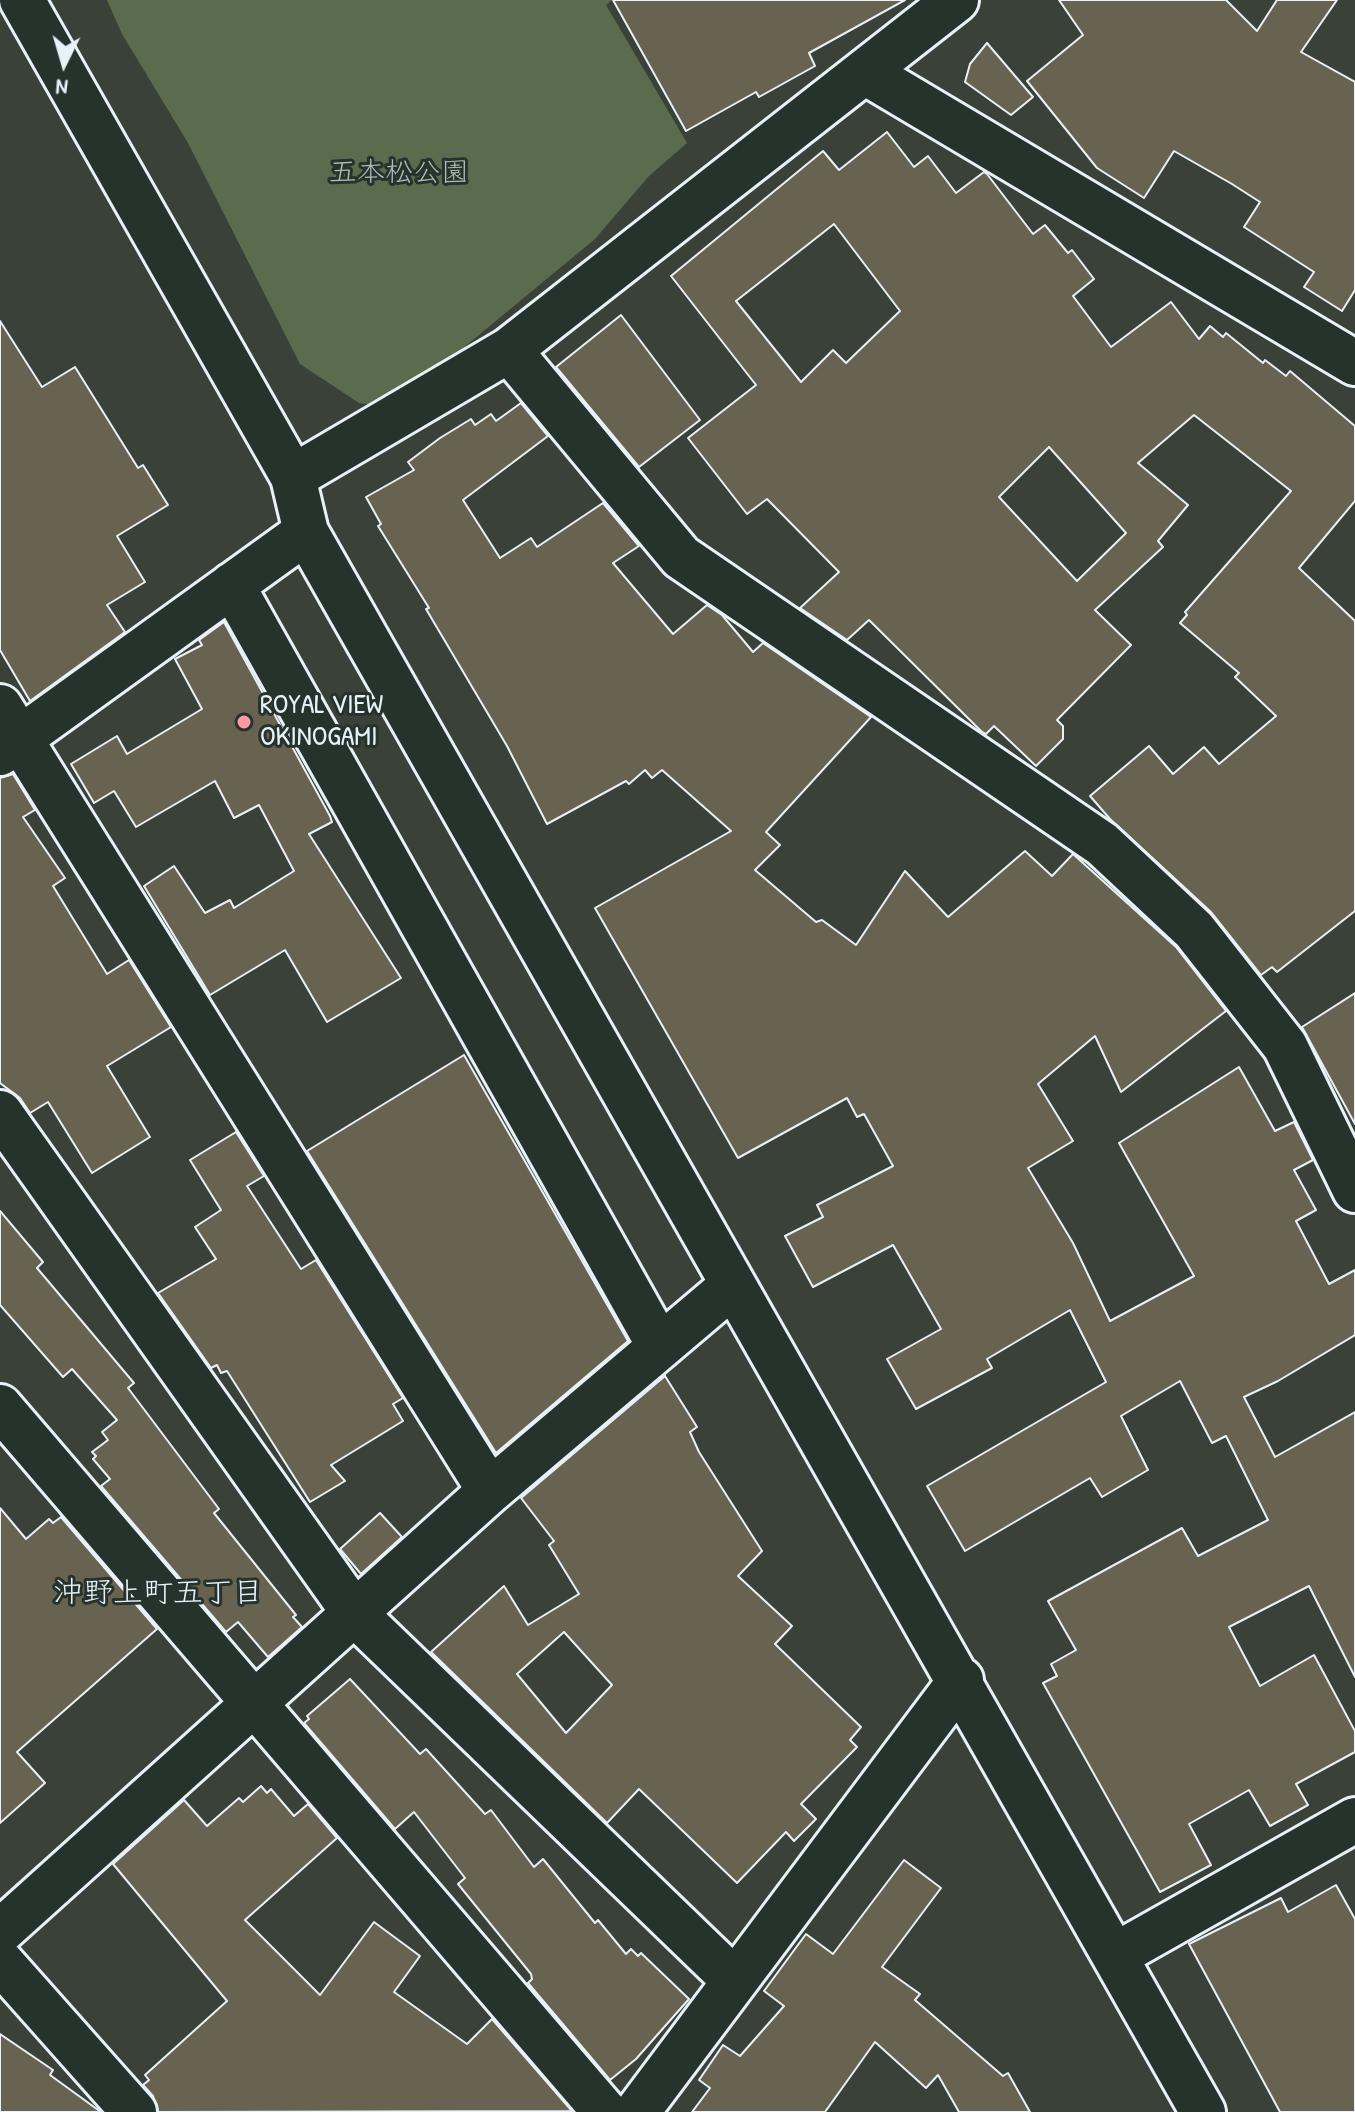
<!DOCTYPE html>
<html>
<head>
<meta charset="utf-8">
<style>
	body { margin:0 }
	#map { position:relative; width:1355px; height:2112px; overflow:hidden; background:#3a4138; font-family:"Patrick Hand",sans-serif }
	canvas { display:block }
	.north { position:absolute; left:24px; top:24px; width:80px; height:80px; -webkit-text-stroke:6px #26332d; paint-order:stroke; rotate:185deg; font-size:22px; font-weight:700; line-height:32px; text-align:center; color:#e8f1f8 }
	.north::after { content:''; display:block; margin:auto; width:28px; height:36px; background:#e8f1f8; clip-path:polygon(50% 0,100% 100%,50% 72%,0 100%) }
</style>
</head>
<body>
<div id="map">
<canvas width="1355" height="2112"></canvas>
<div class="north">N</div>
</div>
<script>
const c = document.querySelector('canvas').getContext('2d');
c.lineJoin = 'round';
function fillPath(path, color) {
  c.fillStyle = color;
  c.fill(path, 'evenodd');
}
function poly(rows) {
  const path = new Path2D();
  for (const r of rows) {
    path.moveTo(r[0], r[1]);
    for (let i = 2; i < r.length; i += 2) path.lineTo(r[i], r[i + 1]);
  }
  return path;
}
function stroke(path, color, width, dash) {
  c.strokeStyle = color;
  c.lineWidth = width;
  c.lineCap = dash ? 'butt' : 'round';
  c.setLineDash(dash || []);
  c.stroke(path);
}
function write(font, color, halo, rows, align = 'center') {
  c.font = font + ' "Patrick Hand","Klee One",sans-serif';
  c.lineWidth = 6;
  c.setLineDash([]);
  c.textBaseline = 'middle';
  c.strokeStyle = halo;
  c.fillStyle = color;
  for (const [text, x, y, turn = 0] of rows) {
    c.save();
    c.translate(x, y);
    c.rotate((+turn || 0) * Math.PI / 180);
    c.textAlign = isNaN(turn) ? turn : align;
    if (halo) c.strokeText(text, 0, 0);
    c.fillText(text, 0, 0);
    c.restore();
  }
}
const green = poly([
	[107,0,612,0,606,5,687,143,649,176,595,239,445,363,389,407,359,403,300,364,188,143,122,34]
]);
const building = poly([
	[613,0,905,0,809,53,815,66,759,97,756,92,686,131,613,0],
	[1059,0,1226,0,1257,31,1277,0,1337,0,1301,52,1355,82,1355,290,1342,311,1304,287,1314,272,1244,227,1260,202,1232,184,1174,151,1144,198,1097,168,1027,81,1083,35,1059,0],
	[987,43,1033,97,1011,115,965,82,970,64,987,43],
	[887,132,914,167,928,156,956,193,984,172,987,174,1033,234,1045,225,1068,253,1072,250,1094,279,1073,296,1111,347,1171,302,1199,339,1210,326,1223,337,1226,333,1263,363,1265,360,1286,376,1290,371,1355,426,1355,501,1299,568,1355,621,1355,911,1277,972,1272,967,1261,975,1211,912,1110,819,1090,796,1149,746,1173,774,1204,747,1219,764,1276,716,1235,677,1239,673,1180,623,1187,615,1185,612,1291,491,1194,415,1138,463,1188,505,1158,541,1163,547,1095,610,1131,645,1057,720,1063,726,1063,739,1036,766,994,726,986,734,982,732,869,620,847,640,800,608,839,572,767,499,747,514,688,438,756,385,671,276,823,151,839,170,887,132],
	[834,224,900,311,846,363,833,350,801,382,736,301,834,224],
	[1049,447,1126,533,1077,581,999,497,1049,447],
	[621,315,700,420,639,467,556,367,621,315],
	[0,321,42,387,75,367,138,468,143,465,168,505,117,536,145,582,107,605,125,632,30,701,0,650,0,321],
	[521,403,548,436,463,500,500,558,531,538,537,547,603,503,639,546,613,563,673,634,707,605,722,615,753,652,763,643,871,717,766,832,780,845,755,870,816,922,822,920,856,945,905,871,948,917,1025,851,1052,876,1073,854,1176,947,1226,1011,1121,1092,1095,1036,1038,1084,1073,1141,1028,1168,1073,1243,1110,1321,1194,1276,1119,1143,1239,1067,1275,1131,1294,1122,1313,1160,1294,1170,1316,1210,1296,1221,1329,1284,1355,1270,1355,1335,1278,1381,1244,1397,1275,1457,1355,1412,1355,1677,1309,1586,1229,1627,1260,1686,1314,1655,1355,1731,1355,1752,1296,1784,1308,1805,1270,1826,1249,1790,1189,1824,1211,1865,1160,1892,1043,1683,1057,1676,1051,1664,1076,1650,1048,1601,1182,1528,1198,1556,1268,1520,1226,1436,1212,1443,1180,1381,1121,1416,1148,1470,1102,1497,1090,1478,965,1551,927,1486,1106,1382,1070,1310,987,1359,992,1368,916,1409,887,1359,941,1329,893,1245,813,1287,785,1236,823,1217,817,1205,893,1166,864,1114,857,1117,847,1098,738,1158,595,908,731,831,662,770,652,778,645,770,629,784,626,781,547,824,507,746,426,609,429,608,378,526,381,524,366,497,414,470,408,462,440,438,471,419,475,425,491,414,496,421,521,403],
	[224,622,330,816,332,822,309,834,401,978,327,1022,285,950,210,995,144,886,174,866,205,913,230,900,234,908,294,871,259,805,234,818,215,781,136,827,114,791,94,803,71,764,117,736,127,754,202,709,175,659,202,645,199,640,224,622],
	[13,774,35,810,23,817,65,878,53,886,107,974,129,960,171,1027,107,1066,150,1137,92,1173,48,1102,30,1113,20,1098,0,1083,0,778,13,774],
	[1355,993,1355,1124,1302,1027,1355,993],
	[464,1055,628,1341,496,1453,307,1151,464,1055],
	[236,1132,264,1176,247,1186,301,1269,316,1260,403,1398,393,1404,403,1421,331,1465,345,1481,310,1502,227,1371,221,1373,217,1365,211,1368,158,1293,216,1259,195,1227,221,1210,190,1160,236,1132],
	[0,1211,43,1262,37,1268,134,1383,128,1388,219,1509,214,1513,296,1615,293,1617,302,1627,268,1657,238,1622,226,1632,101,1486,110,1479,93,1459,96,1456,92,1452,108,1440,102,1432,117,1420,72,1369,63,1377,0,1305,0,1211],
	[665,1376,697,1427,690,1432,699,1452,762,1551,738,1576,792,1626,775,1644,861,1727,850,1740,857,1747,801,1804,816,1819,794,1841,786,1832,737,1883,639,1789,607,1823,431,1652,504,1586,528,1625,579,1594,549,1545,554,1541,521,1498,665,1376],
	[564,1632,612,1685,566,1733,517,1674,564,1632],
	[0,1508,26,1539,49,1519,53,1523,61,1517,157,1629,17,1752,45,1783,0,1823,0,1508],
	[380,1513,402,1537,361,1574,340,1549,380,1513],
	[350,1679,420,1754,426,1749,485,1814,491,1810,534,1867,543,1859,595,1923,598,1920,626,1954,631,1949,638,1956,641,1953,689,1999,636,2059,610,2080,528,1983,532,1979,531,1974,458,1884,465,1878,414,1812,395,1829,304,1723,309,1719,307,1716,350,1679],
	[261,1786,267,1793,271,1789,294,1816,308,1804,337,1838,245,1920,320,1995,374,1922,420,1956,394,1992,467,2044,492,2019,572,2111,158,2112,153,2096,143,2085,149,2080,145,2075,227,2001,113,1864,184,1800,207,1826,239,1798,243,1802,261,1786],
	[904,1860,941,1888,882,1967,920,1994,915,2000,1003,2076,1008,2073,1030,2112,959,2112,938,2075,926,2088,875,2042,825,2112,692,2112,710,2088,699,2080,723,2045,740,2056,784,2006,764,1991,806,1934,833,1954,904,1860],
	[1336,1885,1355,1919,1355,2112,1280,2112,1189,1944,1281,1898,1288,1912,1336,1885],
	[0,2034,53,2070,50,2075,101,2112,0,2112,0,2034]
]);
const minor = poly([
	[22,0,293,477,306,532,1203,2112],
	[865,72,1355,363],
	[509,350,681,557,1102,844,1194,930,1285,1046,1355,1190],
	[293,477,509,350,956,0],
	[232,585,660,1347],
	[0,707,490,1491],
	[0,753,306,532],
	[0,1113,355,1614,734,1980],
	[0,1407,605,2112],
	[0,1932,490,1491,733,1285],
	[1116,1955,1355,1820],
	[0,1961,134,2112],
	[637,2112,961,1680]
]);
const markers = [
	[244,722,8,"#ff9aa2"]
];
const parkNames = [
	["五本松公園",399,174]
];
const poiNames = [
	["ROYAL VIEW",260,706],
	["OKINOGAMI",260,738]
];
const neighbourhoodNames = [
	["沖野上町五丁目",158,1594]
];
fillPath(green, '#5b6b4d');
fillPath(building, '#686350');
stroke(building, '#e8f1f8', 2);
stroke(minor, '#e8f1f8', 50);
stroke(minor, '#26332d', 44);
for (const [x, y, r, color] of markers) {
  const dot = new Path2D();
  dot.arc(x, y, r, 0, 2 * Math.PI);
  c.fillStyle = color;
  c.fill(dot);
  stroke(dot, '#26332d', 3);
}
write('28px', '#b0bbb4', '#26332d', parkNames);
write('28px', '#e8f1f8', '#26332d', poiNames, 'left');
write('30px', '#e8f1f8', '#26332d', neighbourhoodNames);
</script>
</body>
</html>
